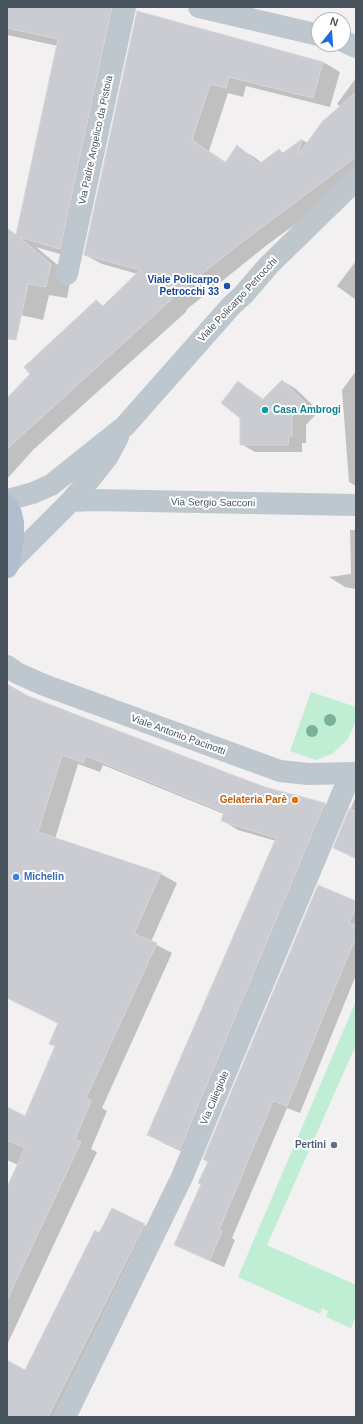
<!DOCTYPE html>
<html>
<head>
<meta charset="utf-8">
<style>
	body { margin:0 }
	#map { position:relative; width:363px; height:1424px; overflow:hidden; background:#f2f0f0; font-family:Helvetica,sans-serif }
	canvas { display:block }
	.frame { position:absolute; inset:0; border:8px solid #48535d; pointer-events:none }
	.north { position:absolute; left:311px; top:12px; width:40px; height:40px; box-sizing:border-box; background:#fff; border:1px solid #b6babe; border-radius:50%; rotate:17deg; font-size:11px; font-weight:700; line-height:16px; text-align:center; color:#48535d }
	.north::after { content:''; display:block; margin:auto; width:14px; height:18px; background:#1e6adf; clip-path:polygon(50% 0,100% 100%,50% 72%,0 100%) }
</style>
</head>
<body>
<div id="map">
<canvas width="363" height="1424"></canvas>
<div class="frame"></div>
<div class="north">N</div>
</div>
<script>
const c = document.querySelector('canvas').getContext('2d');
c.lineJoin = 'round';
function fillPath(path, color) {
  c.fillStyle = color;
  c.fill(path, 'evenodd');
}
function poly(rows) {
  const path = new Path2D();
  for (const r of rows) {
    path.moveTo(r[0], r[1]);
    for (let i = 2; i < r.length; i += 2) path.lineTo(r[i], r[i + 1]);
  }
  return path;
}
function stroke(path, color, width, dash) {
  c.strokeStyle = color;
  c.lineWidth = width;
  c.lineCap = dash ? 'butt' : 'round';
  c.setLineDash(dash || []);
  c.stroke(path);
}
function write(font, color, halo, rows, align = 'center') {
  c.font = font + ' Helvetica,sans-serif';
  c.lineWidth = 4;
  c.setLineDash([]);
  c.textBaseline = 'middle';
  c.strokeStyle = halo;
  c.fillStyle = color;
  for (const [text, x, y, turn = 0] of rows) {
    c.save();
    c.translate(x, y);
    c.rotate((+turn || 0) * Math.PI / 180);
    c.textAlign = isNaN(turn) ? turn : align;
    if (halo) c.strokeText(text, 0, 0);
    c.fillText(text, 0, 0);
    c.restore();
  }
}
const green = poly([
	[311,692,356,707,356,721,348,739,332,754,316,760,290,751],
	[356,1001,356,1045,267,1245,356,1285,356,1315,351,1328,326,1317,328,1311,322,1308,320,1314,238,1277]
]);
const shadow = poly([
	[7,7,112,7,132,19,80,260,36,247,71,276,67,298,49,295,43,320,7,312,7,237,9,230,17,235,58,46,7,35],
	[138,12,323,62,340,72,330,107,246,86,243,97,228,93,209,151,227,163,237,147,254,157,262,163,279,151,284,153,302,140,308,143,341,107,337,104,356,78,356,180,267,245,186,310,187,311,33,450,7,479,7,399,96,302,104,306,138,274,102,264,85,255],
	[356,261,356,300,337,286],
	[356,371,356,486,349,482,342,390],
	[283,381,296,389,319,411,306,425,306,443,302,443,302,452,255,452,241,444,238,383,252,391,264,400],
	[350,530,356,530,356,589,345,587,329,577,351,574],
	[7,684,29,697,264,788,325,804,341,813,197,1158,165,1144,149,1135,276,841,238,830,222,820,224,814,103,765,100,772,78,764,55,839,161,874,177,883,151,942,172,953,102,1108,107,1111,91,1149,97,1152,7,1345,7,1190,18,1165,7,1160,7,1108,26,1117,56,1047,50,1043,59,1024,7,998],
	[356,796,356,859,334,848],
	[356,903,356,975,300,1113,287,1108,232,1238,235,1240,224,1267,189,1252,175,1244],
	[144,1225,161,1234,70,1417,7,1417,7,1361,26,1371,100,1234]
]);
const building = poly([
	[7,7,112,7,60,249,19,237,51,264,46,287,28,284,16,340,7,339,7,228,16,235,58,39,7,28,7,7],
	[137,11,323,62,313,98,229,77,226,88,210,84,192,140,225,163,237,145,259,164,279,149,283,153,302,139,298,155,322,122,356,92,356,156,344,166,250,236,170,299,171,300,7,449,7,398,30,374,24,367,96,300,103,306,140,270,84,255,137,11],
	[282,380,306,403,292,417,292,436,289,436,288,445,240,445,240,418,221,403,238,381,262,400,282,380],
	[7,684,28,696,238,777,265,787,325,803,180,1149,147,1135,276,838,221,821,224,812,86,756,83,763,62,755,38,832,161,873,134,934,157,943,86,1098,91,1101,75,1139,81,1142,7,1300,7,1187,25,1148,7,1140,7,1107,25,1116,55,1046,49,1044,58,1023,7,998,7,684],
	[349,809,356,811,356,858,333,848,349,809],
	[318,885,356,901,356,907,349,923,356,925,356,936,287,1106,273,1101,219,1230,222,1231,210,1260,174,1245,201,1184,198,1183,208,1162,203,1159,318,885],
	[112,1208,145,1224,48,1417,7,1417,7,1360,25,1370,95,1230,99,1233,112,1208]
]);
const minor = poly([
	[199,7,319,35],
	[343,41,356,47],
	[67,274,125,7],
	[7,500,33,493,51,485,125,426,231,306,244,294,269,265,356,180],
	[71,501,93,500,356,505],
	[9,563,71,501,90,479,108,456,118,437],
	[7,666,17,673,44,685,280,771,308,774,356,773],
	[65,1417,182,1177,351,773]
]);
const major = poly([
	[7,506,11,514,13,523,13,538,9,563,7,567]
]);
const trees = [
	[330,720],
	[312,731]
];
const markers = [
	[227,286,4,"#1a4fb4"],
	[265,410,4,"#0f9aa8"],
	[295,800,4,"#e8710a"],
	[16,877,4,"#3f7fe0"],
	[334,1145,4,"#5c6f8a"]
];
const streetNames = [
	["Via Padre Angelico da Pistoia",96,140,-78],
	["Viale Policarpo Petrocchi",238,300,-47],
	["Via Sergio Sacconi",213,503,1],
	["Viale Antonio Pacinotti",178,735,20],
	["Via Ciliegiole",215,1098,-67]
];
const transitNames = [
	["Viale Policarpo",219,280],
	["Petrocchi 33",219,292]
];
const cultureNames = [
	["Casa Ambrogi",273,410]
];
const foodNames = [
	["Gelateria Parè",287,800]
];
const shopNames = [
	["Michelin",24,877]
];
const serviceNames = [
	["Pertini",326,1145]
];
fillPath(green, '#c0eed4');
fillPath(shadow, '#0003');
fillPath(building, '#caccd2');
stroke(building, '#d4d6db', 1);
stroke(minor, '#bec7ce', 22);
stroke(major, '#b1bece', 22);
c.fillStyle = '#7bb198';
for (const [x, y] of trees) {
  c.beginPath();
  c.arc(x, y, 6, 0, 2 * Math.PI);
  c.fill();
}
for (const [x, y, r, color] of markers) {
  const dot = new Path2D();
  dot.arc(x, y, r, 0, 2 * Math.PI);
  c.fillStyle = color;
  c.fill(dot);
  stroke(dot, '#fff', 1.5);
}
write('10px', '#48535d', '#fff', streetNames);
write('bold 10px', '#164399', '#fff', transitNames, 'right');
write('bold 10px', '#0d838f', '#fff', cultureNames, 'left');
write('bold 10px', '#c56008', '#fff', foodNames, 'right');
write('bold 10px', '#366cbe', '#fff', shopNames, 'left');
write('bold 10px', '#4e5e75', '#fff', serviceNames, 'right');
</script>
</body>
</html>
